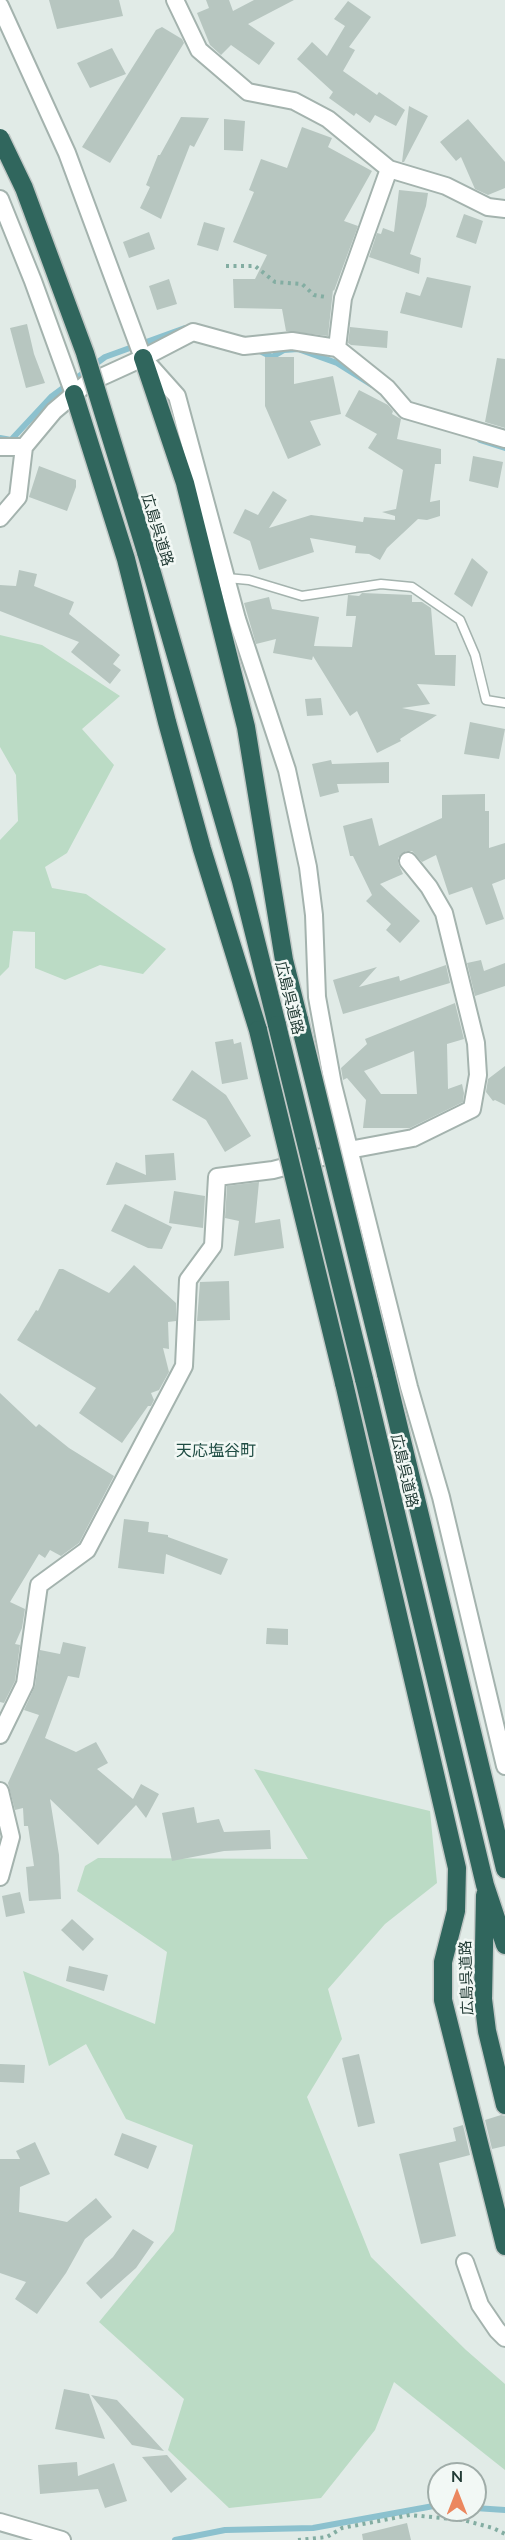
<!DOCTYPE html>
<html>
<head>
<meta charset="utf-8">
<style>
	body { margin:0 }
	#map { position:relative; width:505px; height:2540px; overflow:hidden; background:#e1ebe7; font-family:Mulish,sans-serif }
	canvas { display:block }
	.north { position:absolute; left:427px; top:2462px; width:60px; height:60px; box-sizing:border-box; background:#f2f8f5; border:2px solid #9faca8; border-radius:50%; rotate:0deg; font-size:16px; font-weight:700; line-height:24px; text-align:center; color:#223b35 }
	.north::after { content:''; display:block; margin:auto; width:21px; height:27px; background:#eb875f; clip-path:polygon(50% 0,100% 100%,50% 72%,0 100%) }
</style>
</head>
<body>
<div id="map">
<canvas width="505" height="2540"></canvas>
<div class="north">N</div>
</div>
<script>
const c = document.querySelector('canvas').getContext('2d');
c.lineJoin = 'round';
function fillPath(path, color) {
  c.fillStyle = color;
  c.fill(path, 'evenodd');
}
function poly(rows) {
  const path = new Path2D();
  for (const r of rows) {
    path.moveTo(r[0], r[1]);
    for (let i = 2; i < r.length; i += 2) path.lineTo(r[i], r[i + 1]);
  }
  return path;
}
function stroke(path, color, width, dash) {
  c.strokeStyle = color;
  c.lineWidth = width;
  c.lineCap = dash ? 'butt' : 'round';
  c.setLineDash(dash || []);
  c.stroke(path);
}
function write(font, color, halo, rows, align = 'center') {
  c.font = font + ' Mulish,"Noto Sans JP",sans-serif';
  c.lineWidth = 5;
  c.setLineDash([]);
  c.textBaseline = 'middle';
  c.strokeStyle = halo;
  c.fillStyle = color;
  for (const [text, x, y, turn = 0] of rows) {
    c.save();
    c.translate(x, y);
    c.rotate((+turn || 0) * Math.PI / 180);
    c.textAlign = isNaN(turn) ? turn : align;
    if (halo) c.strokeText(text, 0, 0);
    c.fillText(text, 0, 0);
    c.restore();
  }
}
const green = poly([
	[0,635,42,645,120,696,82,729,114,765,67,853,45,867,52,888,86,894,166,949,143,974,100,965,65,980,35,968,35,932,13,931,9,967,0,976,0,840,18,821,16,775,0,747],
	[254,1769,430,1811,437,1883,385,1924,328,1989,342,2039,307,2097,371,2257,466,2350,505,2384,505,2470,394,2382,375,2430,321,2498,229,2508,168,2450,184,2399,99,2322,174,2231,193,2145,126,2119,86,2044,49,2066,23,1971,155,2024,167,1952,77,1891,85,1866,98,1858,308,1859]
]);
const stream = poly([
	[256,349,272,357,284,350,298,349,337,363,372,385],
	[0,438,11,440,51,397,105,357,185,328],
	[480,440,505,448],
	[475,2508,505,2510],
	[175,2540,225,2530,313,2528,439,2505]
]);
const building = poly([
	[49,0,119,0,123,16,57,29],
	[206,0,229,0,233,11,254,0,294,0,248,24,275,43,259,65,231,45,221,55,210,45,197,13,209,8],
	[348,1,371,17,349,47,355,50,343,71,377,95,379,92,405,110,396,126,375,115,370,123,356,113,354,116,329,98,333,92,297,59,312,42,327,56,345,26,334,19],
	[162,27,182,39,184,43,110,163,82,147,156,30],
	[112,48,126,74,90,88,77,63],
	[409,106,428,116,404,162,402,162],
	[181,117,209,118,194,147,190,145,161,219,140,208,150,187,146,185,158,155,160,155],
	[224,119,245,121,243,151,224,150],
	[468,119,505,162,505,188,488,195,475,189,461,157,456,161,440,142],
	[302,127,332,138,328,147,372,171,344,221,358,226,334,291,333,290,328,336,286,331,282,309,234,308,233,279,255,279,267,255,233,242,254,192,249,190,261,159,287,168],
	[399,190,428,193,426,206,410,254,421,258,419,274,369,257,377,233,381,234,383,228,394,232],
	[464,214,483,221,476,244,456,237],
	[204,222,225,228,218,251,197,245],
	[149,232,155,249,129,258,123,242],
	[427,277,471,286,462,328,400,313,406,292,420,296],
	[169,279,177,304,157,310,149,286],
	[27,324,34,354,45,383,26,388,10,328],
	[350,327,388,331,387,348,351,345,348,343],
	[265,357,294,357,294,384,333,376,341,414,310,421,321,445,288,459,265,406],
	[497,358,505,359,505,428,485,422],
	[359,390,388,405,393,411,392,414,401,419,397,439,441,449,441,464,435,464,430,502,440,500,440,516,427,520,418,519,387,548,380,560,369,554,355,553,356,546,310,538,314,552,259,570,250,541,233,533,245,509,258,515,273,491,287,500,269,528,311,515,363,522,364,517,395,520,395,516,382,512,396,509,403,470,368,448,377,434,345,416],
	[473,456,503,462,498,488,469,481],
	[39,466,76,480,76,487,67,511,29,497],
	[472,558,488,572,472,607,454,594],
	[19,570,37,574,34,586,74,602,69,614,120,655,113,664,121,670,110,684,71,652,79,642,0,611,0,585,16,586],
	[362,593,412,595,412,602,422,602,431,608,435,655,456,655,455,686,417,684,430,704,402,708,437,715,400,739,401,741,377,753,357,711,350,716,313,656,312,660,273,653,276,639,256,644,244,603,269,597,272,609,319,617,314,646,352,647,356,616,346,616,348,595,359,596],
	[321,698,323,715,307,716,305,699],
	[470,722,505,729,499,759,464,754],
	[331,760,332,764,389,762,389,783,337,784,339,792,320,797,312,764],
	[485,794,485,811,489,811,489,848,505,843,505,879,492,884,504,919,486,925,472,887,449,895,436,855,422,862,412,851,406,851,398,858,398,863,403,874,380,884,420,921,400,943,386,930,391,924,366,901,372,895,353,856,350,856,343,826,372,818,379,846,442,818,442,795],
	[481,960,484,971,505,963,505,986,475,996,467,963],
	[446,965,450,983,343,1014,333,980,377,967,359,987,399,976,400,981],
	[455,1003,464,1039,447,1044,448,1089,462,1084,464,1093,463,1102,410,1128,363,1128,366,1100,347,1078,343,1080,341,1068,367,1044,365,1039],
	[414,1051,417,1094,381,1094,364,1071],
	[233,1039,234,1044,241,1042,248,1079,222,1084,215,1042],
	[505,1066,505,1105,495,1100,493,1101,486,1092,488,1079],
	[192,1070,226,1095,251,1136,225,1152,206,1120,172,1100],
	[174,1153,176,1180,106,1185,116,1162,146,1175,145,1155],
	[259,1182,255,1223,280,1219,284,1248,234,1256,239,1221,225,1218,227,1186],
	[174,1191,205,1196,203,1228,169,1223],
	[125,1204,172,1227,162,1249,148,1248,111,1231],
	[134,1265,176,1303,176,1321,168,1322,169,1349,163,1348,169,1372,159,1390,151,1393,154,1400,151,1406,148,1406,122,1443,79,1413,96,1388,17,1340,36,1310,38,1311,59,1269,63,1269,109,1293],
	[229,1281,230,1320,197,1321,200,1282],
	[0,1393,36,1427,39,1424,69,1448,114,1476,79,1543,61,1556,50,1550,45,1558,39,1554,10,1602,25,1609,22,1628,15,1644,20,1645,15,1681,4,1703,0,1702],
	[124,1519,149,1522,148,1532,168,1535,168,1537,228,1559,221,1575,166,1554,164,1574,118,1568],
	[267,1628,288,1629,288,1645,266,1644],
	[63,1642,86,1647,79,1678,68,1676,45,1738,76,1752,96,1742,108,1763,97,1769,133,1799,141,1784,159,1794,146,1818,136,1805,98,1845,50,1799,59,1855,61,1899,29,1901,26,1867,34,1866,28,1826,24,1826,23,1808,15,1810,8,1783,39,1715,24,1710,35,1686,40,1650,60,1654],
	[194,1807,197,1823,219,1819,224,1832,270,1830,271,1849,224,1851,172,1861,162,1813],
	[20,1892,25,1913,6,1917,2,1896],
	[72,1919,94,1939,83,1951,61,1930],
	[69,1966,108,1975,104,1991,66,1981],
	[359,2054,375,2123,358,2127,342,2058],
	[0,2064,25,2065,24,2083,0,2082],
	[501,2115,505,2116,505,2146,492,2149,485,2120],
	[463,2125,470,2155,439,2163,456,2236,421,2244,399,2154,456,2141,453,2128],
	[122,2133,157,2146,148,2169,114,2155],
	[35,2142,50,2174,20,2187,19,2212,67,2222,96,2198,112,2217,85,2239,66,2273,37,2314,15,2299,26,2282,0,2273,0,2159,20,2159,16,2151],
	[133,2229,154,2242,136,2268,101,2299,86,2283,113,2257],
	[64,2389,89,2394,105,2439,55,2429],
	[91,2395,117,2400,164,2451,132,2445],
	[167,2455,187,2479,171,2493,142,2457],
	[77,2462,78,2476,114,2463,127,2501,105,2508,98,2489,40,2494,38,2465],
	[407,2523,411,2540,363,2540,362,2534]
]);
const path = poly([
	[226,266,255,266,275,282,302,284,314,295,326,297],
	[298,2540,327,2537,342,2528,410,2515,463,2520,493,2528,505,2534]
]);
const lane = poly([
	[227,578,249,580,302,596,381,584,412,587,460,620,475,655,486,700,505,703]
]);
const street = poly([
	[175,0,199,50,248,92,294,101,328,119,389,169,446,186,488,207,505,209],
	[0,6,67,153,143,358,177,396,237,619,287,770,308,867,314,915,317,997,333,1085,409,1387,441,1497,505,1766],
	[0,199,33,281,74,394],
	[337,348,343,298,389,169],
	[0,447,24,447],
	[0,518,18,497,24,447,54,411,86,384,143,358,193,332,244,346,292,341,337,348,387,388,406,410,505,439],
	[0,1735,25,1684,39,1585,87,1550,184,1366,188,1280,213,1246,217,1177,273,1170,349,1150,413,1138,472,1109,478,1075,476,1043,444,913,429,887,408,861],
	[0,1791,11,1837,0,1877],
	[465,2262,480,2305,497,2330,505,2338],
	[0,2522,62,2540]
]);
const highway = poly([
	[143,358,185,483,246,727,284,960,299,1020],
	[74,394,126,559,167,722,202,849,258,1030],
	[146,552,241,881,277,1025],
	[386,1374,505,1869],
	[364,1379,485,1885,505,1945],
	[344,1383,457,1868,456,1911,443,1962,443,2000,505,2246],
	[485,1895,483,1999,487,2031,505,2105]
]);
const highwayBridge = poly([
	[0,138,24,188,85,353,146,552],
	[299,1020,386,1374],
	[277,1025,364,1379],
	[258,1030,344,1383]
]);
const streetNames = [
	["広島呉道路",157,530,73],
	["広島呉道路",289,998,76],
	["広島呉道路",404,1471,77],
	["広島呉道路",467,1978,-92]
];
const neighbourhoodNames = [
	["天応塩谷町",216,1451]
];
fillPath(green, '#bbdbc5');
stroke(stream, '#8cc1ce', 6);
fillPath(building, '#b7c6c0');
stroke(lane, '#a4b3ae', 11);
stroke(street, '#a4b3ae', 20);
stroke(highway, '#c1c8c6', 21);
stroke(path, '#83ada2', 4, [3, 4.5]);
stroke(lane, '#fff', 8);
stroke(street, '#fff', 16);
stroke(highway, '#30665d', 18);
stroke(highwayBridge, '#c1c8c6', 21, []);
stroke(highwayBridge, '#30665d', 18);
write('15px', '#223b35', '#f2f8f5', streetNames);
write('16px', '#1f4c43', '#f2f8f5', neighbourhoodNames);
</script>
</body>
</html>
